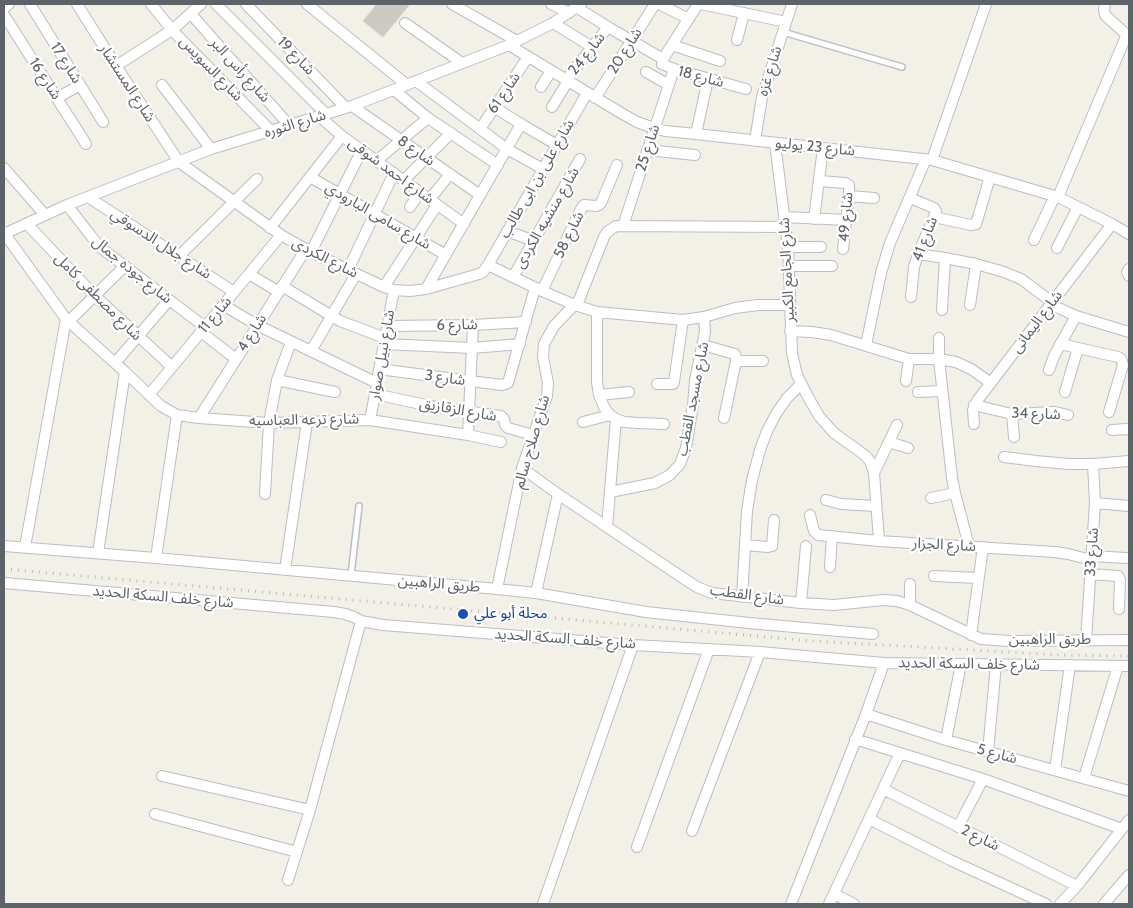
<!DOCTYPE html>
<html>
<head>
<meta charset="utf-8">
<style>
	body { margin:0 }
	#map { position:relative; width:1133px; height:908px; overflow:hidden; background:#f2f0e7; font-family:Cabin,sans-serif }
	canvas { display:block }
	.frame { position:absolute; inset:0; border:5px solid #5e6269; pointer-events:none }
</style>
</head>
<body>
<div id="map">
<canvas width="1133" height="908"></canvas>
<div class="frame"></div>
</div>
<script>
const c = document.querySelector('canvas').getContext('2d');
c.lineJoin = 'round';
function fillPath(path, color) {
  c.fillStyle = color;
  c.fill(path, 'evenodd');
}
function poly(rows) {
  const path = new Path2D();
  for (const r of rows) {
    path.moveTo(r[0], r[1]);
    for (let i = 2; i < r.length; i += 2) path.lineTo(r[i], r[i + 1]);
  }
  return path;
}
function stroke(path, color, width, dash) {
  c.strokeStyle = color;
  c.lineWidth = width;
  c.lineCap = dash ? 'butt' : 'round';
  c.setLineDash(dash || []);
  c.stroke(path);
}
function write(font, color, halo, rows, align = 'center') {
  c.font = font + ' Cabin,"Noto Sans Arabic",sans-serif';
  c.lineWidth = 4.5;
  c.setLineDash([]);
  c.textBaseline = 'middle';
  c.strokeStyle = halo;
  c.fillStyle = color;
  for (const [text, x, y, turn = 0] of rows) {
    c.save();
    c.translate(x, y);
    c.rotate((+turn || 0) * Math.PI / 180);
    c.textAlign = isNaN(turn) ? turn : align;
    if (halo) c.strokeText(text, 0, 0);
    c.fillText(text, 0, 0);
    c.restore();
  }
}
const building = poly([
	[377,4,410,4,383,37,363,21,377,4]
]);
const lane = poly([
	[783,32,902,67],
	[351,575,359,506]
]);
const street = poly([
	[30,4,103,122],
	[77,4,116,66,179,162,281,235,311,252,384,287,394,290,410,291,426,289,479,274,483,272,488,265,587,93],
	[151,4,172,30,271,131],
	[216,4,326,114],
	[246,4,346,108],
	[307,4,407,85],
	[452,4,517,41],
	[551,4,569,13],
	[659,4,689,19],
	[701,4,786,22],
	[1105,4,1104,9,1105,15,1129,37],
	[576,7,608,27,663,59],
	[4,8,9,4],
	[191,14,289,125],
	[4,15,86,144],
	[405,23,462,63],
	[553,23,592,47],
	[737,40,744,13],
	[509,45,621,113,637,122,654,128,665,131,696,134,932,160,1058,197,1112,224,1129,234],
	[672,45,720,61],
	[663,59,662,64,674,69,746,89],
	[663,59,698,4],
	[116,66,172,30,201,4],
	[646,72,669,85],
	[566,80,608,27],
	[416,81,507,149,543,169],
	[162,85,211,149],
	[541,87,551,71],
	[394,90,428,118,498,165],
	[57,98,80,85],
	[595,98,655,4],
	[352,106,480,195],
	[494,107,521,124,557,145],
	[552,107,568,81],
	[319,116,342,136,464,224],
	[480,129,528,57],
	[696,134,708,79],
	[755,141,762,97,792,4],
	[775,143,788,247,792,353,797,375,807,395,819,416,834,433,866,456,871,463,874,473,879,541],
	[647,150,695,155],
	[932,160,986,4],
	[376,161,428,118],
	[4,168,45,215],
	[310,177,446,255],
	[404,180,451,133],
	[819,181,845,183,849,185,849,196,843,249],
	[849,196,874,198],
	[88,197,234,292],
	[1058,197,1127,34],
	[910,198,934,208,936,211,934,217,918,254,914,267,911,297],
	[430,199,450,174],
	[67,205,91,236,101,248,205,327],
	[410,207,420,192],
	[784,217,847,220],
	[934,217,971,225,976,224,990,177],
	[814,219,823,148],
	[27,224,95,296,172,367],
	[623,226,674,69],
	[270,228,342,136],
	[507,231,534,241],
	[4,233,66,319,125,372,161,406,177,415,199,418,269,423,370,420,468,435,501,442],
	[4,234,67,205,211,149,352,106,509,45,553,23,581,4],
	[1034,240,1055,196],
	[788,247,821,247],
	[1057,248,1078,207],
	[311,252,362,150],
	[918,254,945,258,976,264,1004,272,1021,279,1052,302],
	[179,256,257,179],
	[488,265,542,291,575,305,597,312,683,320,704,317,735,308,758,305,789,305],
	[789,266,832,266],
	[1129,269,1127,272,1129,276],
	[348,270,394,173],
	[249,274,279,292],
	[513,277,580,159],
	[282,286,340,321,385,338],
	[384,287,437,205],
	[426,289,521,124],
	[542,291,582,207,584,205,596,206,599,205,601,203,617,165],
	[1050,304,1076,316,1129,332],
	[223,305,257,325,377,383],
	[970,305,976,264],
	[942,310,945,258],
	[597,312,597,382,599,395,604,407,610,415,616,419,624,422,638,423,664,424],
	[69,321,125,266],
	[387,326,473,325,526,322],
	[790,331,812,332,831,335,909,359,939,359,956,362,971,369,991,383],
	[201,332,236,359],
	[939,338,939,359,952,478,955,493,969,546],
	[384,344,472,348,520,344],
	[1060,344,1118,357,1121,359,1123,365,1109,412],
	[703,345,731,353,735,354,736,358,736,361,724,418],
	[866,345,881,273,890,243,926,159],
	[311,351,356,274],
	[736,361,763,361],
	[115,363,169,300],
	[379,369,470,381,502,385,508,383,535,288],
	[1049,370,1054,356,1076,316],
	[378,375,394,290],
	[277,380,335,392],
	[906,381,909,359],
	[657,384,673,384,674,382,683,320],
	[918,392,942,391],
	[1065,392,1078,348],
	[375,394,430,406,501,416,504,419,505,425,508,428,533,435],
	[149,395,281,235],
	[599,395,629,392],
	[974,405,1012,414,1055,412,1068,415],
	[1012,414,1014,437],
	[199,418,306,249],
	[370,420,376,389],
	[583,422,610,415],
	[974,424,973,410,977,401,1112,224],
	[1112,430,1126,429,1129,430],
	[468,435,473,325],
	[889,442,908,448],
	[1004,457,1036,461,1068,464,1093,464,1129,461],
	[522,468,558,494,686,580,697,587,712,593,801,603,834,605,883,600,897,601,910,605,981,639,1009,641,1129,640],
	[874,473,897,425],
	[610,492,655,483,670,475,680,464,686,448,693,405,695,380,705,332,704,317],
	[265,494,269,423,277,380,291,342],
	[931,498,955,493],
	[826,500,841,504,876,506],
	[1095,503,1129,506],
	[810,515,814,531,818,535,879,541,1055,552,1068,554,1091,560],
	[607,527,616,419],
	[745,545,768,547,772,546,774,520],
	[4,546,156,558,497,589,536,593,646,612,749,623,873,634],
	[25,547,66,319],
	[98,553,125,372],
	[1091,556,1126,558],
	[156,558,177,415],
	[830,567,832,536],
	[285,570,307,422],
	[1090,574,1118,576,1120,580,1119,609],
	[934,576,978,578],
	[4,583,334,612,345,614,354,617,361,621,383,625,633,645,760,652,884,663,1129,666],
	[910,584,910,605],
	[497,589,522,468,547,396,548,383,543,357,544,344,554,326,579,300,604,237,607,232,616,226,785,227],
	[536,593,558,494],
	[742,597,747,511,752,480,760,450,767,431,776,414,787,398,801,384],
	[801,603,806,546],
	[971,635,983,547],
	[1086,640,1095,503,1093,464],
	[866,714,946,740,1129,791],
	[855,739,983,779,1122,829],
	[946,740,961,664],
	[988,752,996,664],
	[1055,770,1070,665],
	[162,776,310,810],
	[1084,778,1118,666],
	[883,789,1077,886],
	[155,814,297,852],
	[869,819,950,860,1046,904],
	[958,827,983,779],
	[692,831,760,652],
	[637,847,709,649],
	[288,880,310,810,361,621],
	[834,894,854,904],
	[543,904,633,645],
	[791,904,866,714,884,663],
	[829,904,900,753],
	[1060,904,1077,886,1129,820],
	[1104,904,1129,875]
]);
const rail = poly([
	[4,569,812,641,1061,655,1129,656]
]);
const markers = [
	[463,614,6,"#1a4fb4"]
];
const streetNames = [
	["شارع 20",625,51,-58],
	["شارع 24",587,54,-52],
	["شارع 19",296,56,46],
	["شارع 17",66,63,58],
	["شارع السويس",211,69,46],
	["شارع رأس البر",240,70,48],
	["شارع غزه",770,71,-73],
	["شارع 18",701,77,15],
	["شارع 16",45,79,57],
	["شارع المستشار",127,83,57],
	["شارع 61",504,93,-56],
	["شارع الثوره",295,124,-17],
	["شارع 23 يوليو",815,147,6],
	["شارع 25",648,148,-72],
	["شارع 8",416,151,35],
	["شارع احمد شوقى",391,171,36],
	["شارع على بن ابى طالب",537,179,-60],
	["شارع سامى البارودي",378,216,30],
	["شارع 49",846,217,-85],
	["شارع منشيه الكردى",547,218,-60],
	["شارع 58",569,235,-64],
	["شارع 41",925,239,-69],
	["شارع جلال الدسوقي",161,244,33],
	["شارع الكردى",325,258,27],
	["شارع جوده جمال",132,270,39],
	["شارع الجامع الكبير",787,270,-93],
	["شارع مصطفى كامل",98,297,45],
	["شارع 11",215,315,-50],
	["شارع اليمانى",1037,322,-53],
	["شارع 6",457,325,-1],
	["شارع 4",252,333,-58],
	["شارع نبيل صوار",382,355,-80],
	["شارع 3",445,378,8],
	["شارع مسجد القطب",693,399,-79],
	["شارع الزقازيق",458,410,10],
	["شارع 34",1036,414,2],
	["شارع ترعه العباسيه",304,420,-1],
	["شارع صلاح سالم",532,442,-74],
	["شارع الجزار",944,545,3],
	["شارع 33",1092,552,-86],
	["طريق الراهبين",439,584,5],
	["شارع القطب",747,595,8],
	["شارع خلف السكة الحديد",163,597,5],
	["شارع خلف السكة الحديد",565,639,4],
	["طريق الراهبين",1050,640],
	["شارع خلف السكة الحديد",969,664,1],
	["شارع 5",997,754,15],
	["شارع 2",980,838,26]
];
const transitNames = [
	["محلة أبو علي",474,614]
];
fillPath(building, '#cdcac4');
stroke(building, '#d7d3c4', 1);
stroke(lane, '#bbbec3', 8);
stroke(street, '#bbbec3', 12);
stroke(lane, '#fff', 5);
stroke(street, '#fff', 10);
stroke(rail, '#b8b9ba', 3, [1, 6]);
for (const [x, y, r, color] of markers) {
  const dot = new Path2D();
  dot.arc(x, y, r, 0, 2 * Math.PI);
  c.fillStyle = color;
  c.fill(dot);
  stroke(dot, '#fff', 2);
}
write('15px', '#5e6269', '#fff', streetNames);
write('15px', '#164399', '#fff', transitNames, 'left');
</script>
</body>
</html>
